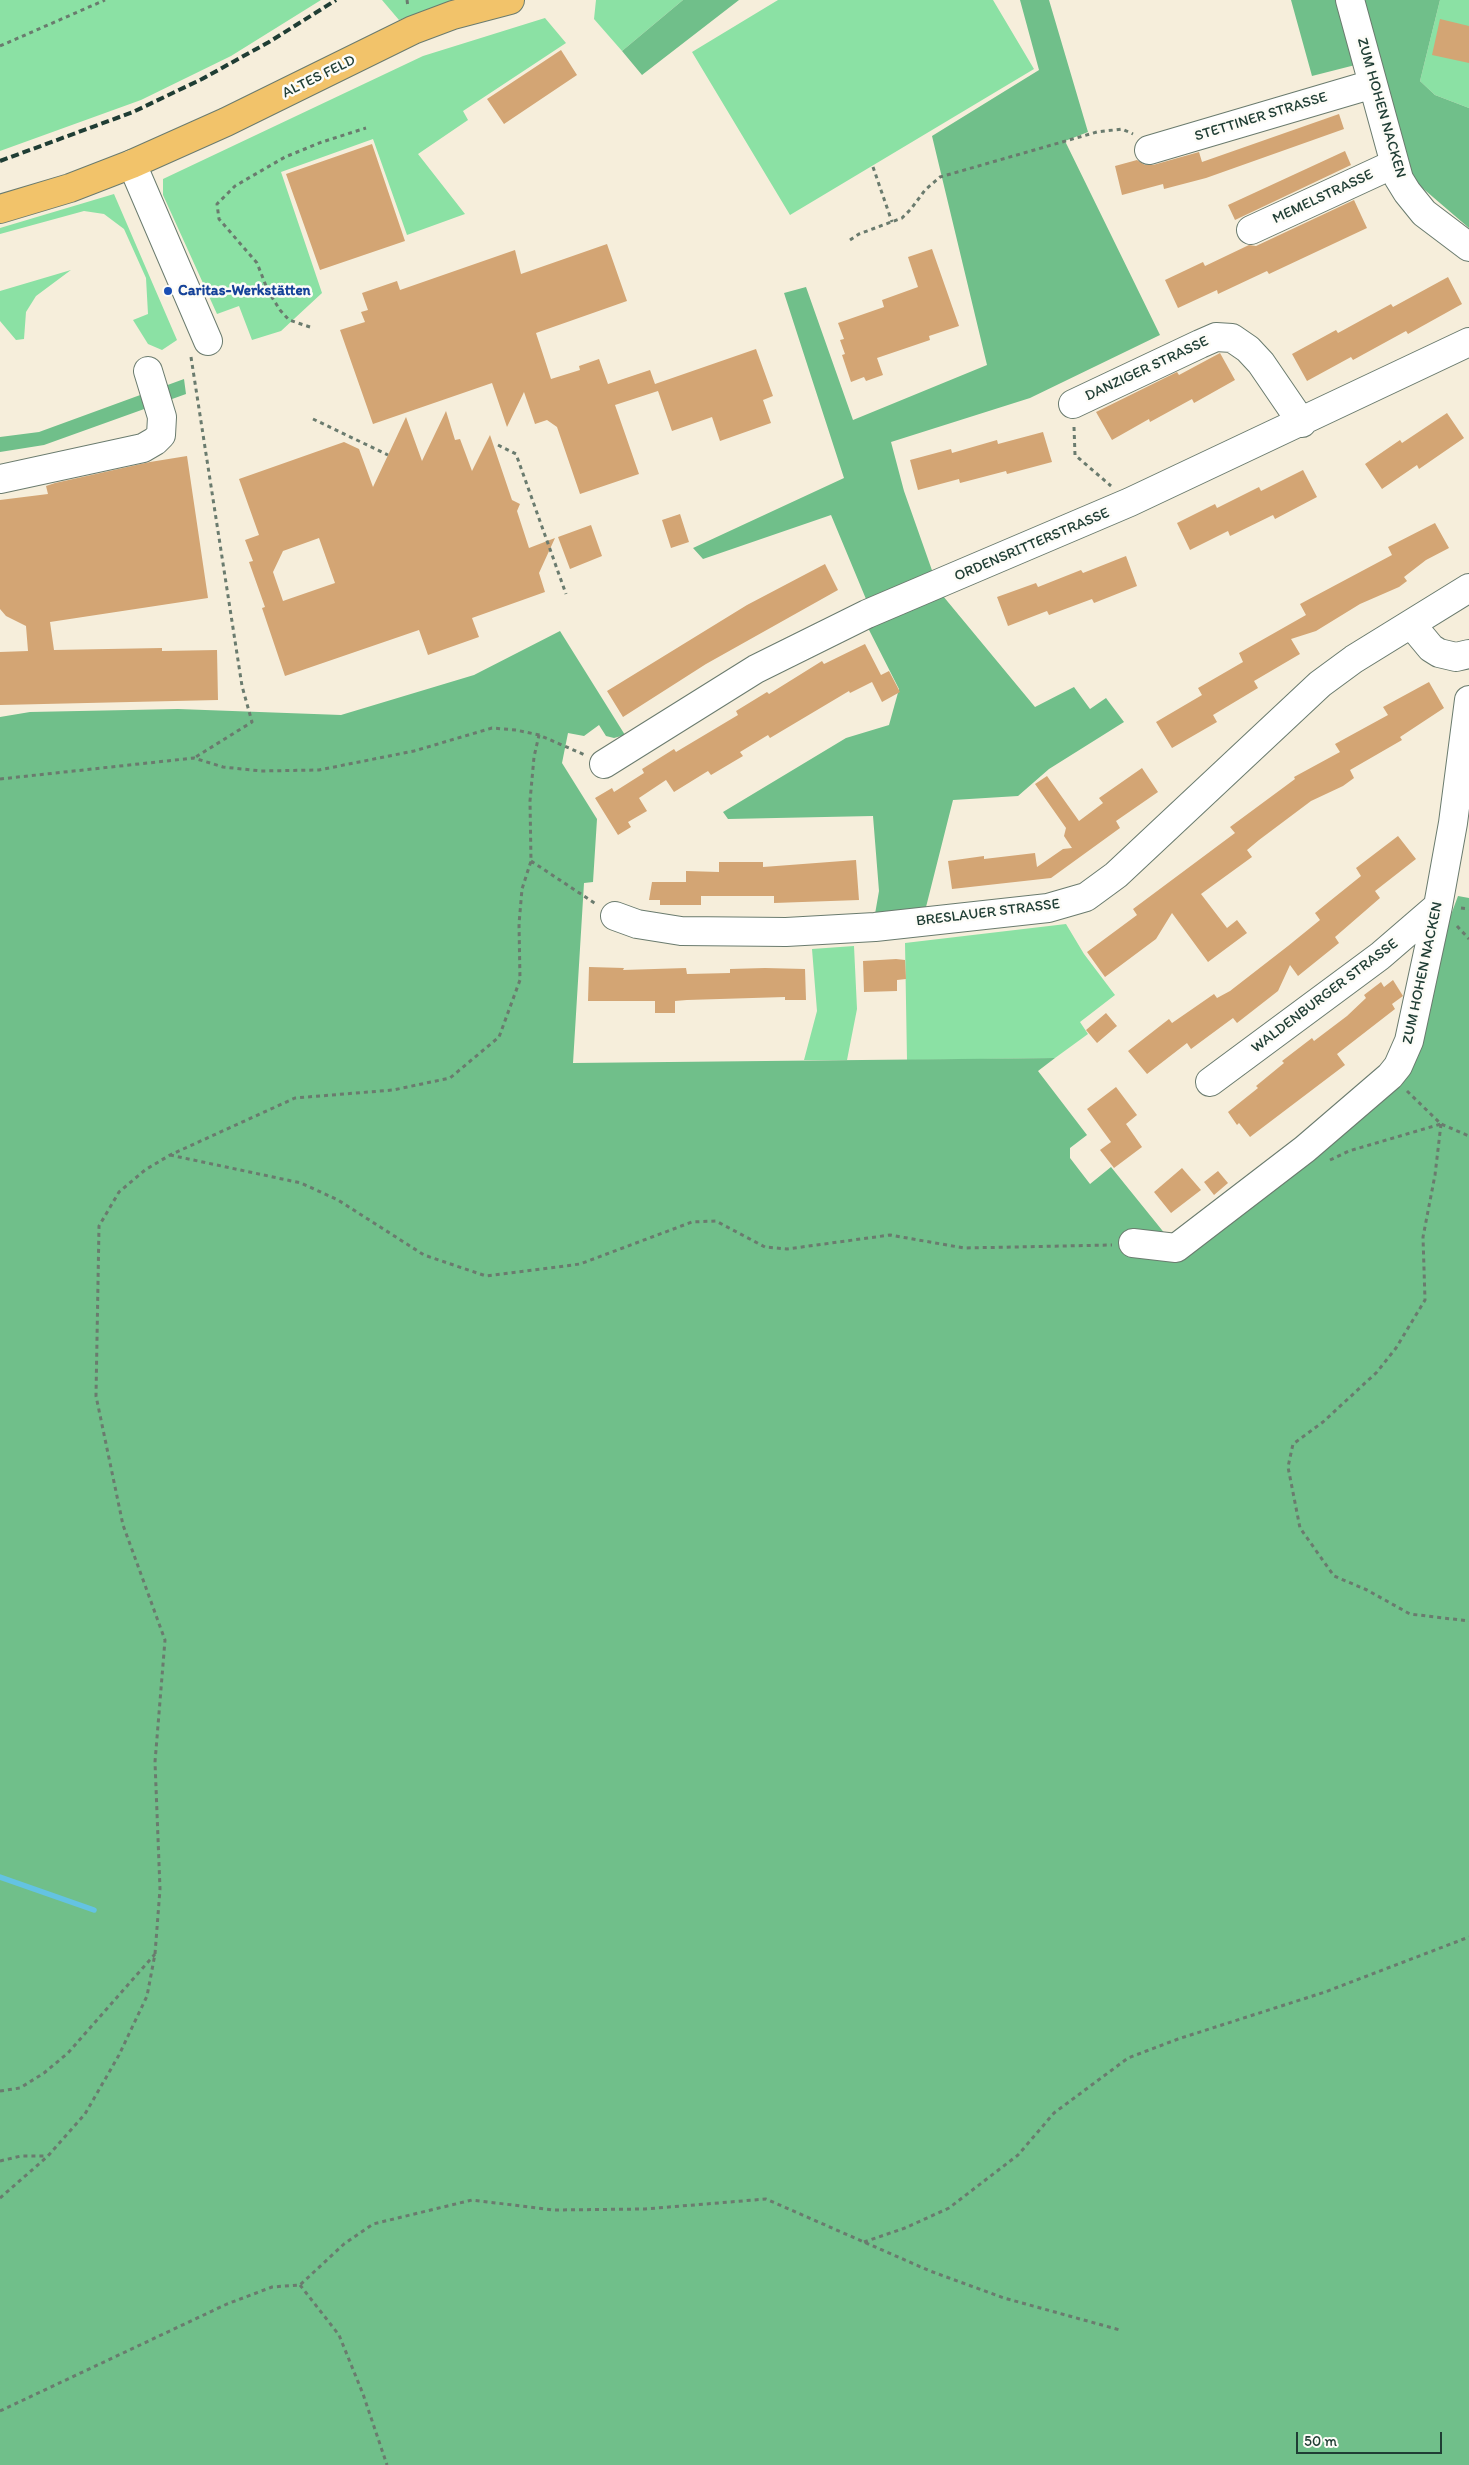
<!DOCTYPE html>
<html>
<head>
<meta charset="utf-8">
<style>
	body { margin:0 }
	#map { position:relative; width:1469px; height:2465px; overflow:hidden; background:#f6eedb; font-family:Itim,sans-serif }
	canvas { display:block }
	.scale { position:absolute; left:1296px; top:2432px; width:146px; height:22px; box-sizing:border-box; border:2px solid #1f3d34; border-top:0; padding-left:6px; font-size:15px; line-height:18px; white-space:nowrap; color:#1f3d34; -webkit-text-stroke:4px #fdfcf7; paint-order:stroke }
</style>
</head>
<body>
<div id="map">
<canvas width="1469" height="2465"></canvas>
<div class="scale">50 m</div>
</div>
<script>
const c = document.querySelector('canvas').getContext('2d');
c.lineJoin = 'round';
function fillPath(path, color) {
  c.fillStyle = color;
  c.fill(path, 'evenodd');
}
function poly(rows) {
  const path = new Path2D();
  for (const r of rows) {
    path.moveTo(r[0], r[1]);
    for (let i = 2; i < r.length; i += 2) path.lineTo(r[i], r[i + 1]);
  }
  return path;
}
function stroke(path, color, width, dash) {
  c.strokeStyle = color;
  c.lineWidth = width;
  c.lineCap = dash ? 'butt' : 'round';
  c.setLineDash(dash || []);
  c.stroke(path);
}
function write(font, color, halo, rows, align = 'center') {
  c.font = font + ' Itim,sans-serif';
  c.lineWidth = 5;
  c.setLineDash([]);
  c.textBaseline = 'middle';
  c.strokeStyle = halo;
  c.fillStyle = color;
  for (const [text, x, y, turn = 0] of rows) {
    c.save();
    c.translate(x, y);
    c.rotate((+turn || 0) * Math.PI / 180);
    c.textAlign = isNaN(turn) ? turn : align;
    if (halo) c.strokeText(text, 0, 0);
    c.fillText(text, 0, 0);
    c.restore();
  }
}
const green = poly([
	[0,0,321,0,231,56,141,100,0,151],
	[382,0,454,0,399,20],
	[596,0,683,0,622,51,594,19],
	[778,0,993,0,1034,69,790,215,692,52],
	[1440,0,1469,0,1469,108,1435,95,1420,81],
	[545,18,566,43,463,111,468,120,418,154,465,214,407,235,373,139,281,172,322,293,281,331,252,340,239,306,217,314,163,195,163,179,423,56],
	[114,194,177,340,162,350,148,344,133,320,148,314,146,278,124,229,104,214,84,211,0,234,0,228],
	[71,270,36,296,26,312,24,339,16,340,0,321,0,291],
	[1066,924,1084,954,1115,995,1080,1022,1088,1034,1055,1058,907,1060,905,943],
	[854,946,857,1009,847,1060,804,1060,817,1011,812,949]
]);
const forest = poly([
	[683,0,739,0,642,75,622,51],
	[1020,0,1049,0,1088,132,1065,141,1160,335,1030,398,891,442,904,491,934,576,866,599,831,515,703,559,693,548,844,478,784,293,806,287,853,420,987,365,932,136,1039,70],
	[1291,0,1440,0,1420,81,1435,95,1469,108,1469,228,1405,173,1367,62,1312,76],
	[184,379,186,394,44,445,0,452,0,437,39,432],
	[943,596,1035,707,1074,687,1090,709,1106,698,1124,722,1049,769,1018,796,953,800,926,907,875,914,879,891,873,816,728,819,723,812,846,738,889,725,899,689,867,626],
	[560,631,625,735,614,738,606,736,599,725,584,736,568,733,562,763,597,819,593,882,584,883,573,1063,1055,1058,1038,1071,1087,1135,1070,1148,1070,1158,1090,1184,1111,1167,1170,1240,1396,1062,1458,896,1469,898,1469,2465,0,2465,0,717,30,712,178,709,341,715,474,675]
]);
const stream = poly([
	[0,1877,94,1910]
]);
const building = poly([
	[1440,19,1469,26,1469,63,1432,55],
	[561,50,577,75,504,124,487,99],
	[1339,114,1344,129,1206,178,1164,189,1163,184,1122,195,1115,166,1137,160,1145,165,1153,165,1199,152,1202,162],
	[372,144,405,241,320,270,286,174],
	[1345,151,1351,165,1235,220,1228,205],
	[1354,200,1367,228,1269,274,1267,271,1218,294,1217,290,1178,308,1165,280,1203,262,1205,266,1249,245,1256,246],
	[607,244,627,301,536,333,551,379,580,370,579,366,599,359,608,384,650,370,655,384,756,349,773,396,763,400,771,423,720,441,712,417,672,431,658,391,615,405,639,474,580,494,557,427,547,420,535,424,524,392,507,427,492,383,373,424,340,330,365,322,361,312,368,310,362,293,397,281,400,290,515,250,521,274],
	[932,249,959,326,929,336,930,340,877,358,883,375,866,381,864,377,851,382,842,355,845,354,840,340,844,339,838,323,884,307,882,300,918,287,908,257],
	[1448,277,1462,304,1408,334,1406,331,1353,360,1351,357,1307,381,1292,354,1336,330,1338,333,1391,304,1393,307],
	[1220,353,1235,380,1194,403,1192,399,1150,422,1149,419,1112,440,1096,412,1177,372,1179,375],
	[446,411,455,440,460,439,472,471,490,435,512,500,520,504,517,511,529,548,555,538,539,573,545,592,472,618,479,637,428,655,419,630,285,676,262,608,265,607,249,562,253,561,245,540,259,535,239,479,344,442,359,449,373,487,406,417,422,461],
	[319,538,335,583,283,601,273,572,283,551],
	[1447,413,1464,438,1419,469,1417,465,1382,489,1365,464,1400,440,1402,443],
	[1043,432,1052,462,1007,474,1006,471,960,483,959,479,918,490,910,460,951,449,952,453,997,440,998,444],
	[187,456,208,598,50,622,54,650,162,648,162,651,217,650,218,700,0,705,0,652,28,651,26,626,6,616,0,609,0,500,48,494,46,486,55,483,150,462],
	[1303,470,1317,497,1275,519,1273,515,1230,536,1228,531,1190,550,1177,523,1215,504,1217,508,1259,487,1261,491],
	[680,514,689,542,671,548,662,520],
	[1435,523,1449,548,1426,560,1404,577,1407,581,1399,587,1360,604,1316,631,1291,639,1300,654,1254,681,1258,688,1213,715,1217,722,1172,748,1156,722,1202,695,1198,688,1243,662,1239,653,1306,615,1300,604,1392,555,1388,547],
	[591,525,602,556,570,569,558,537],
	[1126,556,1137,586,1094,603,1092,599,1049,615,1047,611,1008,626,997,597,1036,583,1038,587,1081,570,1083,573],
	[825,564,838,590,706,664,623,717,607,691,747,605],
	[865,644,881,675,889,671,900,692,882,702,872,682,850,693,849,691,770,738,768,735,740,752,743,756,711,775,708,771,674,792,666,780,639,798,647,811,628,822,631,827,618,835,595,798,612,788,614,792,644,773,642,769,674,749,676,752,738,715,736,711,767,692,769,694,822,661,824,664],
	[1429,682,1444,708,1400,737,1402,740,1350,770,1354,778,1343,786,1311,801,1259,840,1247,850,1252,857,1201,894,1227,928,1237,920,1247,933,1208,962,1172,913,1156,939,1105,977,1087,952,1137,915,1133,909,1235,833,1230,827,1295,779,1294,777,1340,752,1335,744,1388,715,1383,707],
	[1142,768,1158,792,1116,821,1120,828,1051,878,952,889,948,861,984,856,984,859,1035,853,1037,867,1063,849,1072,848,1064,836,1066,828,1035,784,1047,776,1079,821,1103,803,1099,798],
	[1398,836,1416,859,1375,891,1380,898,1335,937,1339,943,1298,976,1290,965,1278,991,1237,1023,1233,1018,1191,1049,1187,1043,1147,1074,1128,1051,1169,1019,1172,1023,1214,994,1217,998,1230,991,1288,946,1320,920,1315,913,1361,876,1356,868],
	[856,860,859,900,774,903,774,896,701,896,701,905,660,905,660,900,649,900,652,882,686,882,686,871,719,872,719,862,763,862,763,867],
	[896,959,905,960,906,979,897,980,897,991,864,992,863,961],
	[589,967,624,968,623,970,686,968,687,974,730,973,730,969,765,968,805,969,806,1000,785,1000,785,997,687,1000,675,1001,675,1013,655,1013,655,1001,588,1001],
	[1393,980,1403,996,1392,1004,1395,1009,1337,1054,1345,1065,1250,1137,1239,1123,1237,1125,1228,1112,1258,1088,1256,1086,1284,1063,1282,1061,1312,1038,1314,1041,1347,1016,1366,998,1364,995,1381,982,1384,987],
	[1106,1013,1117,1026,1097,1043,1086,1030],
	[1116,1087,1137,1115,1126,1124,1142,1147,1114,1168,1100,1150,1111,1142,1087,1109],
	[1182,1168,1201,1190,1171,1213,1154,1192],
	[1218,1171,1228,1183,1214,1195,1204,1182]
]);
const path = poly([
	[407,0,408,7],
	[0,46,105,0],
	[873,167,892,222],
	[850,240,859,234,902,218,911,209,925,190,940,177,1097,132,1122,129,1133,134],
	[310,327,289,320,280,310,268,291,257,263,219,219,217,204,235,186,285,157,322,142,366,128],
	[191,357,242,686,252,722,194,758],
	[313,419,388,455],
	[1074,427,1075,455,1111,486],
	[498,445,516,454,566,594],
	[0,779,194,758,223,767,261,771,319,770,414,751,492,728,516,730,539,735,585,755],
	[531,861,596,904],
	[1461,908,1469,909],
	[1457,926,1469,939],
	[1407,1091,1441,1124,1469,1136],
	[1441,1124,1435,1175,1423,1237,1425,1300,1396,1348,1377,1372,1323,1422,1293,1444,1288,1467,1300,1528,1334,1576,1367,1590,1410,1614,1469,1621],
	[170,1155,301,1183,338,1200,424,1255,486,1276,580,1264,692,1222,716,1221,765,1247,787,1249,890,1235,964,1248,1112,1245],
	[1330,1160,1349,1151,1441,1124],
	[0,2091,20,2088,44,2073,68,2053,155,1954],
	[0,2161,21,2156,47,2156],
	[0,2198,48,2156,85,2114,119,2055,147,1996,155,1954,160,1889,155,1762,165,1640,123,1525,96,1396,99,1226,119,1192,145,1170,170,1155,295,1098,393,1090,450,1078,499,1037,520,980,519,924,522,889,531,861,530,801,534,757,539,735],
	[864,2242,905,2228,949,2208,1018,2155,1054,2113,1128,2058,1178,2039,1325,1992,1469,1937],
	[300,2285,339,2335,363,2394,387,2465],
	[0,2411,227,2304,272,2287,300,2285,344,2244,373,2224,472,2200,553,2210,645,2209,766,2199,930,2271,1004,2298,1120,2330]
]);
const minor = poly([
	[1350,0,1399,179,1407,192,1424,213,1469,247],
	[1149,150,1373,84],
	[132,164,208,341],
	[1251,230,1394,164],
	[1073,404,1200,344,1216,337,1232,338,1248,349,1261,363,1302,423],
	[0,479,143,448,155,441,161,435,162,417,148,371],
	[1411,624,1431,648,1439,653,1456,657,1469,654],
	[604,764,756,669,867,614,1130,502,1469,342],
	[615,916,637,924,681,931,786,932,875,927,1048,908,1086,897,1116,875,1320,684,1354,659,1469,588],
	[1210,1082,1380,956,1438,906],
	[1133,1243,1176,1248,1305,1149,1390,1076,1398,1066,1409,1041,1438,906,1453,823,1469,700]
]);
const major = poly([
	[0,209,70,188,132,164,226,122,413,30,453,15,510,0]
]);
const rail = poly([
	[0,161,133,112,202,79,269,42,336,0]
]);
const markers = [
	[168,291,5,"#1a4fb4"]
];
const streetNames = [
	["ALTES FELD",319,77,-26],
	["ZUM HOHEN NACKEN",1381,108,74],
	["STETTINER STRASSE",1261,117,-17],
	["MEMELSTRASSE",1323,197,-25],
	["DANZIGER STRASSE",1147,369,-25],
	["ORDENSRITTERSTRASSE",1032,545,-23],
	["BRESLAUER STRASSE",988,913,-7],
	["ZUM HOHEN NACKEN",1423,973,-78],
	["WALDENBURGER STRASSE",1325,996,-37]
];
const transitNames = [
	["Caritas-Werkstätten",178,291]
];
fillPath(green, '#8be1a4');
fillPath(forest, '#70bf8a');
stroke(stream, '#64c3e2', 5.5);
fillPath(building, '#d3a574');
stroke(minor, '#6a7b6e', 30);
stroke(major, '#6a7b6e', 30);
stroke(path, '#6a7b6e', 3, [4, 4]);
stroke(minor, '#fff', 28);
stroke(major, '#f2c36a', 28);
stroke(rail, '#1f3d34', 4, [8, 4]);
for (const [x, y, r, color] of markers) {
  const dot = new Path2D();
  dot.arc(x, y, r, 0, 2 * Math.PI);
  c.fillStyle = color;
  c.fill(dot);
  stroke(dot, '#fdfcf7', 2);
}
write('15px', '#1f3d34', '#fdfcf7', streetNames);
write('bold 15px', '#164399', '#fdfcf7', transitNames, 'left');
</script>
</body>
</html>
